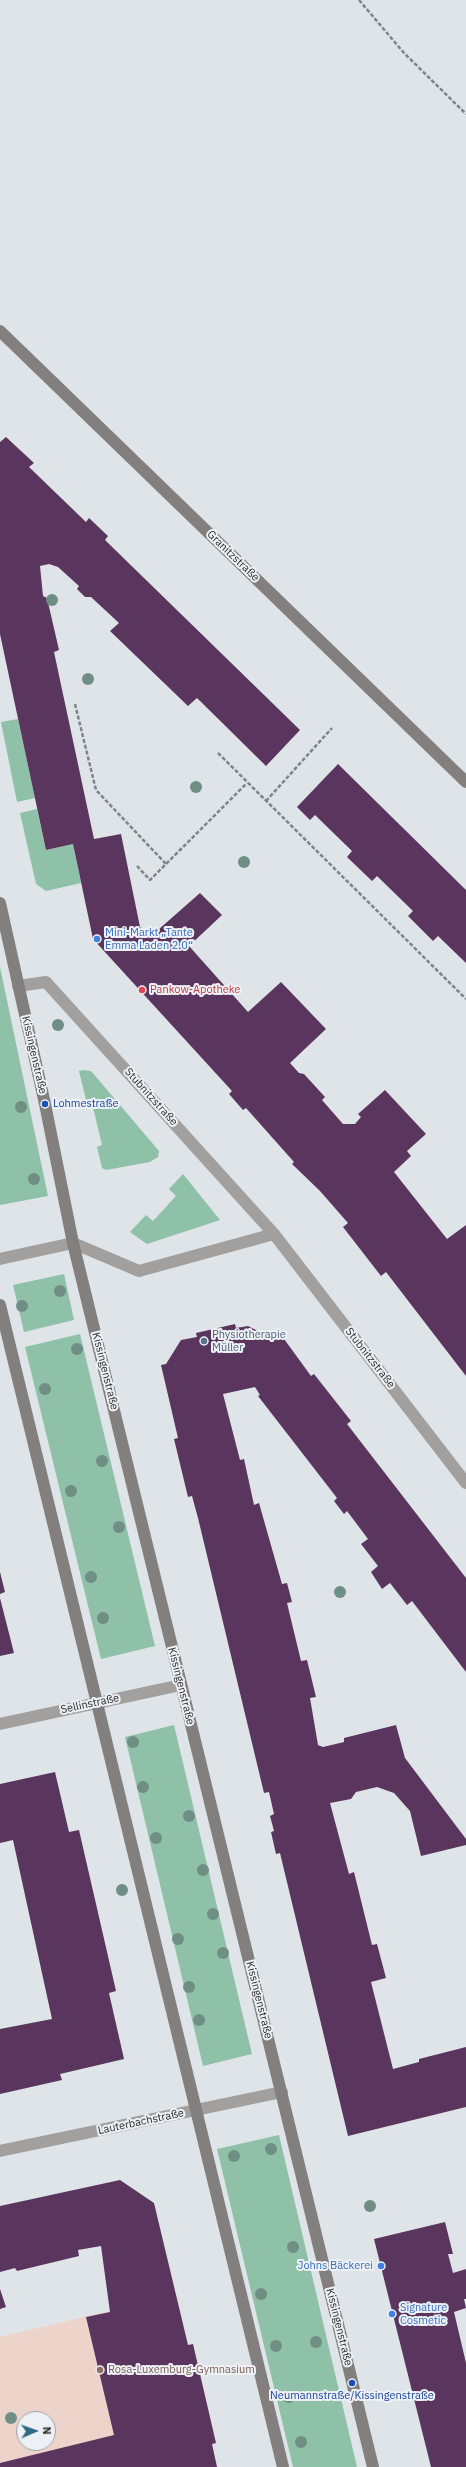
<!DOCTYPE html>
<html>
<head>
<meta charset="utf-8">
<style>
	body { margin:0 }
	#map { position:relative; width:466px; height:2467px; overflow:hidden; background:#dfe4e8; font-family:"IBM Plex Sans",sans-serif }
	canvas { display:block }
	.north { position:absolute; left:16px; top:2411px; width:40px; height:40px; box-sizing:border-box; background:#edf1f5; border:1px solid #9fa2a5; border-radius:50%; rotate:88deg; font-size:11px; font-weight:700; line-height:16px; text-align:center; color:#2a2c2d }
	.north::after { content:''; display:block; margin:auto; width:14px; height:18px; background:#2f6a82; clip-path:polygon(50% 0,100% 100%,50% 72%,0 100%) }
</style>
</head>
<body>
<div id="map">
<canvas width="466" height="2467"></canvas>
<div class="north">N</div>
</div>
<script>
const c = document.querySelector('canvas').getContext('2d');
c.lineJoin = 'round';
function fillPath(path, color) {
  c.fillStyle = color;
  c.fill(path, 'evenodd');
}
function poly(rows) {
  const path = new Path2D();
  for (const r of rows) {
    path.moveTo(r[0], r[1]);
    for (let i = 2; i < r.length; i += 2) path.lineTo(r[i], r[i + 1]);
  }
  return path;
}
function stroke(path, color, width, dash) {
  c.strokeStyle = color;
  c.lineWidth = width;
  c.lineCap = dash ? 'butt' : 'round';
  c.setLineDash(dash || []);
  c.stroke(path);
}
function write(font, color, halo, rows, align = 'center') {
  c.font = font + ' "IBM Plex Sans",sans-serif';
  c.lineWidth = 4;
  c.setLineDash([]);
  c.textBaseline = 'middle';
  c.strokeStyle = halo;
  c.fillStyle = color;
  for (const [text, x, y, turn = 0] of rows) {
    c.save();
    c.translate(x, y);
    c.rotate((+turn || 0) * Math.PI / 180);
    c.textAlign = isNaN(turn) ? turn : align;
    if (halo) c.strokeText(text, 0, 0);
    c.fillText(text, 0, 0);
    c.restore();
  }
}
const education = poly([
	[177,2295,188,2345,193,2344,216,2443,212,2444,217,2467,0,2467,0,2337],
	[24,2419,48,2419,48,2443,24,2443]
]);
const green = poly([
	[18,719,35,798,17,802,1,722],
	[37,809,46,850,73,844,81,883,46,891,36,884,20,813],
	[0,967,48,1196,0,1205],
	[83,1070,91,1071,159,1151,158,1157,150,1162,106,1170,102,1168,97,1147,102,1145,91,1099,86,1100,79,1071],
	[183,1174,220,1220,147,1244,130,1232,146,1215,153,1221,176,1196,169,1189],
	[64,1274,74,1320,24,1332,13,1285],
	[80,1334,155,1646,101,1659,25,1347],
	[174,1725,252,2054,203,2066,125,1737],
	[279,2135,357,2467,293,2467,217,2149]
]);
const building = poly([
	[6,437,34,463,29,467,86,522,89,518,108,536,105,540,300,730,266,766,197,698,188,706,110,631,119,623,91,597,85,597,77,589,79,586,58,567,49,564,40,566,43,596,47,598,59,650,54,652,94,839,121,834,140,927,150,937,200,893,222,915,189,946,248,1012,281,982,326,1029,290,1063,299,1073,304,1074,325,1097,322,1100,343,1124,355,1124,361,1117,358,1114,385,1090,426,1134,407,1151,411,1156,394,1172,447,1239,466,1225,466,1376,386,1272,381,1276,343,1227,348,1223,320,1191,292,1164,294,1162,246,1108,243,1110,229,1094,232,1091,93,939,73,844,46,850,0,634,0,442],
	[338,764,466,890,466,963,438,936,433,941,408,916,413,911,377,876,372,881,347,857,352,851,315,815,310,820,297,807],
	[235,1324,236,1328,248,1326,260,1332,269,1331,276,1335,279,1332,311,1376,314,1374,351,1421,347,1424,466,1578,466,1672,412,1601,407,1605,390,1583,382,1589,371,1572,378,1566,361,1544,368,1539,347,1511,344,1514,334,1501,337,1498,258,1396,260,1395,255,1387,223,1394,240,1460,244,1459,254,1505,259,1503,282,1584,287,1583,292,1602,287,1603,301,1661,307,1660,316,1697,310,1698,318,1745,323,1747,344,1742,344,1738,396,1725,405,1758,466,1839,466,1845,421,1856,410,1811,394,1793,377,1787,356,1792,351,1799,330,1803,349,1874,354,1872,372,1945,377,1944,386,1978,371,1982,393,2069,419,2062,419,2059,466,2047,466,2107,348,2136,280,1853,276,1854,271,1832,274,1831,270,1816,274,1814,269,1792,264,1793,198,1518,192,1496,188,1497,174,1439,178,1438,161,1365,166,1364,181,1340,197,1337,196,1333],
	[0,1572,5,1592,0,1594],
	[0,1598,14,1653,0,1656],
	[55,1772,69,1832,79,1830,116,1991,109,1993,124,2059,60,2074,62,2080,0,2094,0,2029,52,2019,13,1840,0,1843,0,1784],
	[120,2180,154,2203,188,2345,193,2344,216,2443,212,2444,217,2467,0,2467,0,2463,114,2435,86,2317,110,2312,101,2246,78,2250,79,2256,17,2271,15,2268,0,2272,0,2206],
	[445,2222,453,2254,448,2254,453,2273,466,2269,466,2299,464,2299,466,2308,454,2312,466,2363,466,2467,431,2467,374,2239],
	[0,2289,6,2307,0,2309]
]);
const path = poly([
	[359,0,404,53,466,114],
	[75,704,96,790,166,864],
	[218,753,466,999],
	[266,801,332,728],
	[137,866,150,880,247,783]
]);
const street = poly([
	[18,986,46,982,274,1234,466,1483],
	[0,1259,73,1243,139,1271,274,1234],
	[0,1724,181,1685],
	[0,2151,282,2092]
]);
const secondary = poly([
	[0,331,466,782],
	[0,903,45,1104,73,1243,373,2467],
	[0,1305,283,2467]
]);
const trees = [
	[52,600],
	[88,679],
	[196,787],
	[244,862],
	[58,1025],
	[21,1107],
	[34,1179],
	[60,1291],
	[22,1306],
	[77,1349],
	[45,1389],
	[102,1461],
	[71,1491],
	[119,1527],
	[91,1577],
	[340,1592],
	[103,1618],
	[133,1742],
	[143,1787],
	[189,1816],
	[156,1838],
	[203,1870],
	[122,1890],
	[213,1914],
	[178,1939],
	[223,1953],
	[189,1987],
	[199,2020],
	[271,2149],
	[234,2156],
	[370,2206],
	[293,2247],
	[261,2294],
	[316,2342],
	[276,2346],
	[289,2397],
	[11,2418],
	[301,2442]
];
const markers = [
	[97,939,4,"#3f7fe0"],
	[142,990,4,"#e0444e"],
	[45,1104,4,"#1a4fb4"],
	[204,1341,4,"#5c6f8a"],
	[381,2266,4,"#3f7fe0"],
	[392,2314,4,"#3f7fe0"],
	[100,2370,4,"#8d6e63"],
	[352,2383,4,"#1a4fb4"]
];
const streetNames = [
	["Granitzstraße",233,556,44],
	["Kissingenstraße",34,1055,77],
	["Stubnitzstraße",151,1097,48],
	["Stubnitzstraße",370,1358,52],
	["Kissingenstraße",105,1371,76],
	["Kissingenstraße",181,1686,76],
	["Sellinstraße",90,1704,-12],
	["Kissingenstraße",259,2000,76],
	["Lauterbachstraße",141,2122,-12],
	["Kissingenstraße",339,2327,76]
];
const shopNames = [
	["Mini-Markt „Tante",105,933],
	["Emma Laden 2.0“",105,946],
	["Johns Bäckerei",373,2266,"right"],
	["Signature",400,2308],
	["Cosmetic",400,2321]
];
const healthNames = [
	["Pankow-Apotheke",150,990]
];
const transitNames = [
	["Lohmestraße",53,1104],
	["Neumannstraße/Kissingenstraße",352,2396,"center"]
];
const serviceNames = [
	["Physiotherapie",212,1335],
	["Müller",212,1348]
];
const educationNames = [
	["Rosa-Luxemburg-Gymnasium",108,2370]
];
fillPath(education, '#ecd4ca');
fillPath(green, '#8fc0a8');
fillPath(building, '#5a365e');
stroke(path, '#818487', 2.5, [4, 2]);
stroke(street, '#a29f9f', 12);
stroke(secondary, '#827f7e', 12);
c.fillStyle = '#6f8e84';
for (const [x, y] of trees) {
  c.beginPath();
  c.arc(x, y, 6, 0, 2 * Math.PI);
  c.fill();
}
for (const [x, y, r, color] of markers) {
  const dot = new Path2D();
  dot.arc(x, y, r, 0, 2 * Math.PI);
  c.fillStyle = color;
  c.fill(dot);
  stroke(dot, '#edf1f5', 1.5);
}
write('11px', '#2a2c2d', '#edf1f5', streetNames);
write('11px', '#366cbe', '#edf1f5', shopNames, 'left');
write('11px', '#be3a42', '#edf1f5', healthNames, 'left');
write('11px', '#164399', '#edf1f5', transitNames, 'left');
write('11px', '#4e5e75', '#edf1f5', serviceNames, 'left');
write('11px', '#785e54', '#edf1f5', educationNames, 'left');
</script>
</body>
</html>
